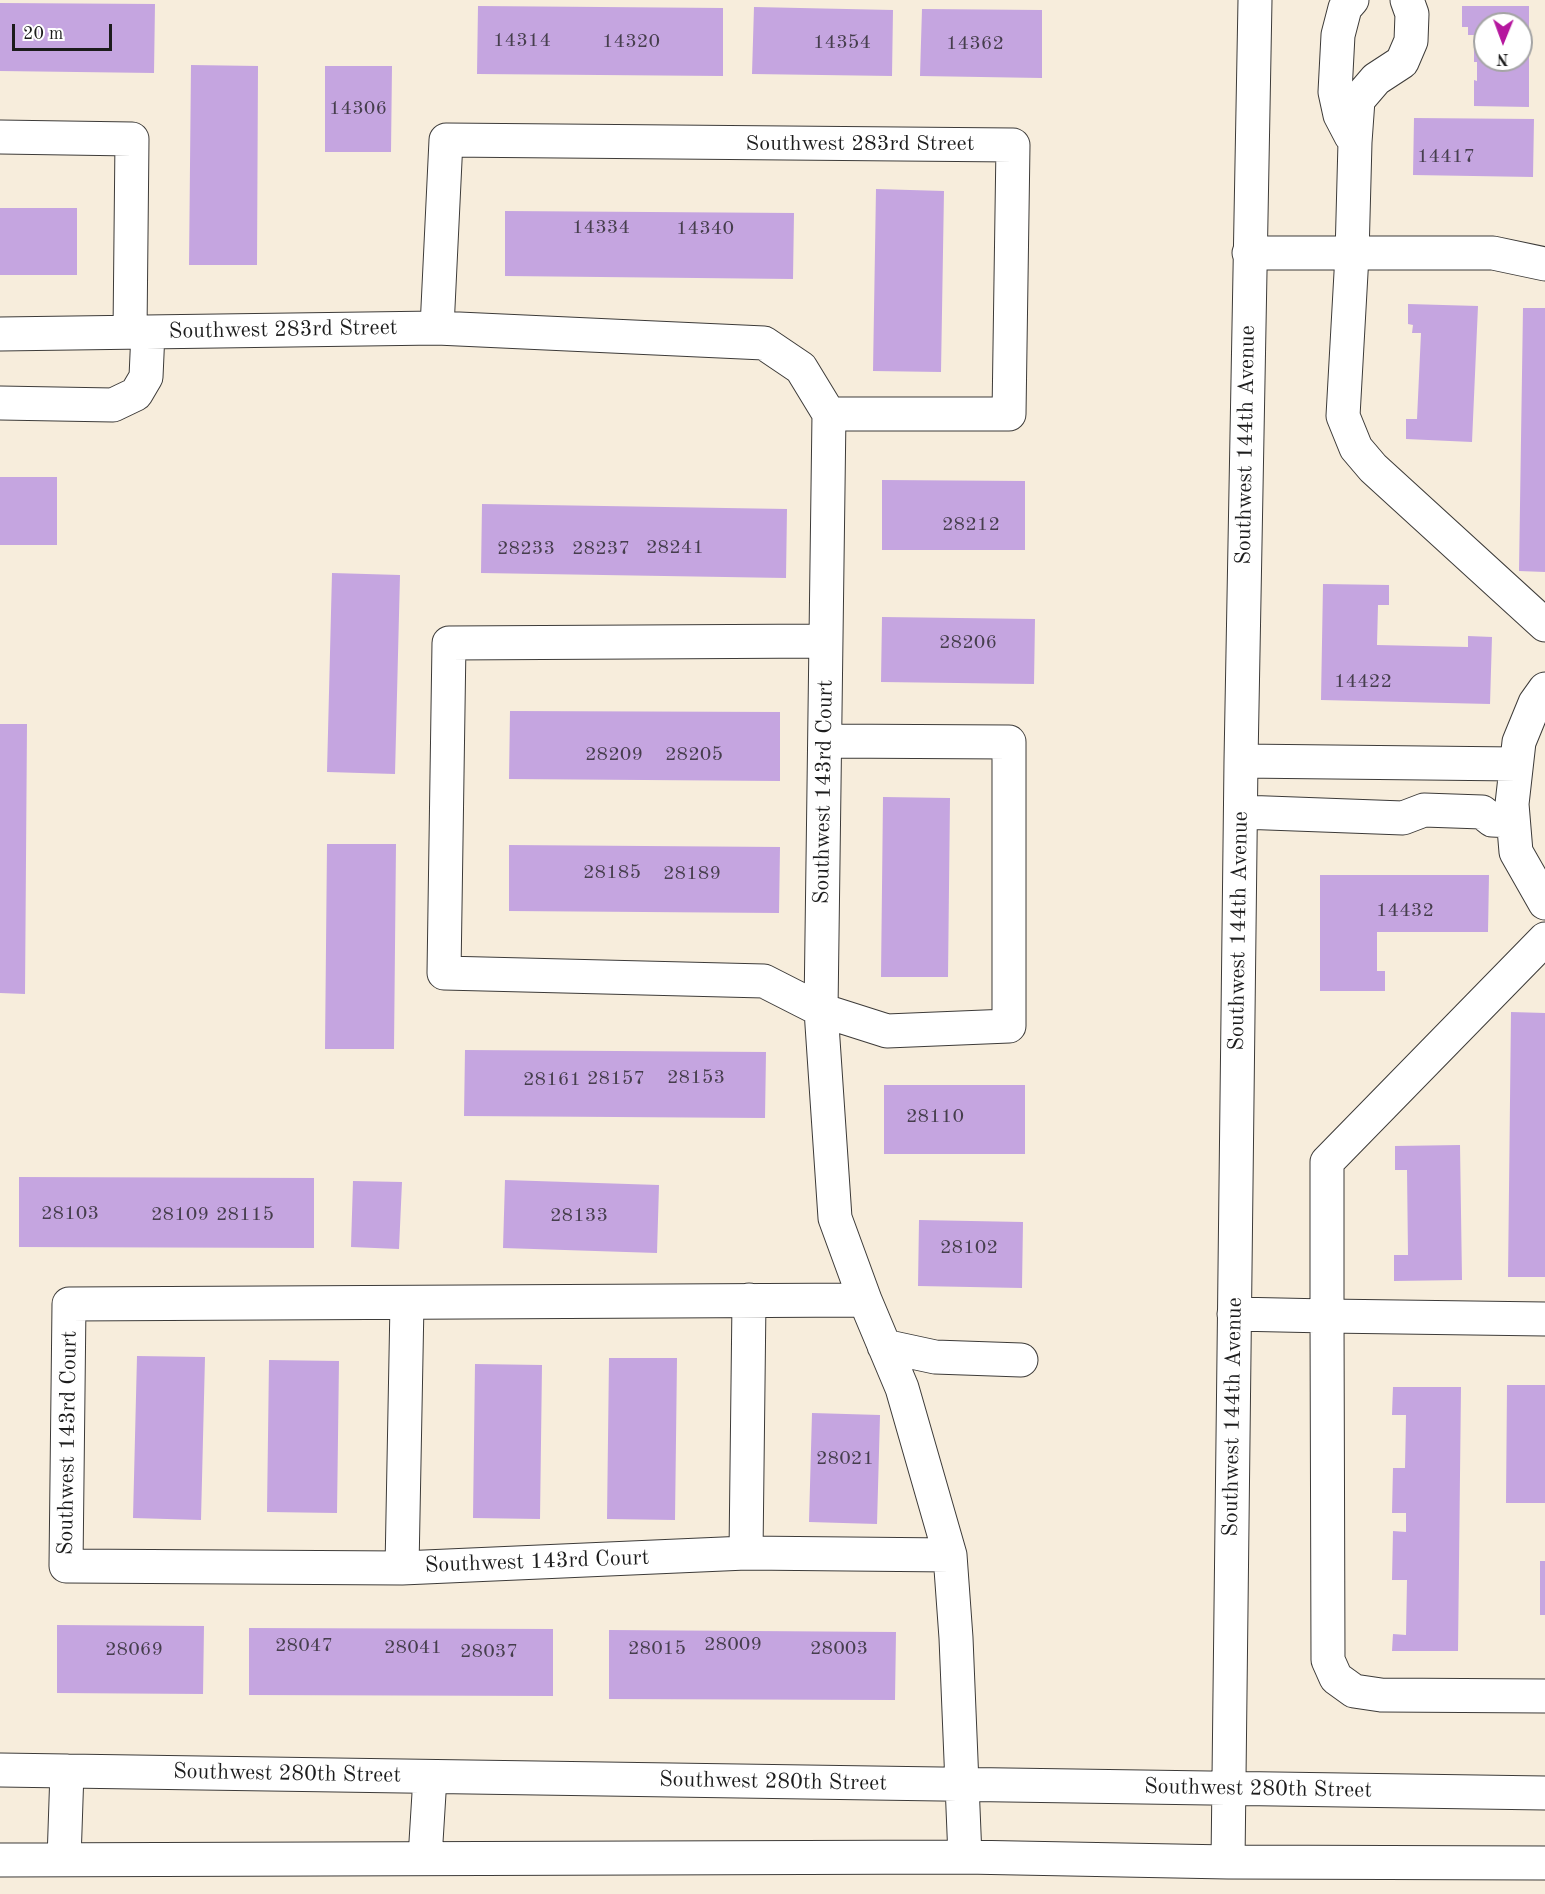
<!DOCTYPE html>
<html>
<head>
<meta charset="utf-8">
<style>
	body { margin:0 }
	#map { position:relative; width:1545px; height:1894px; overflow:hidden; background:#f7eddc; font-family:"Old Standard TT",serif }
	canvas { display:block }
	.north { position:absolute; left:1473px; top:12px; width:60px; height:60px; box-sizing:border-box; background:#fff; border:2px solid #a4a4a4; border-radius:50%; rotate:181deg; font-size:16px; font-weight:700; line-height:24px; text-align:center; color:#1c1c1c }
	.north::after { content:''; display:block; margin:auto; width:21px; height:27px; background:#b5179e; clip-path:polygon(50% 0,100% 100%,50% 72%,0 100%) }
	.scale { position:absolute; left:12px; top:24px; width:100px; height:27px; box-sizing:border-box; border:3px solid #1c1c1c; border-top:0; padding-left:8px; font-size:18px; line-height:21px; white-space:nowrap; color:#1c1c1c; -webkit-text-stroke:4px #fff; paint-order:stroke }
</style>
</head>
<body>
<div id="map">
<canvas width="1545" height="1894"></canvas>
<div class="north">N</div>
<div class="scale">20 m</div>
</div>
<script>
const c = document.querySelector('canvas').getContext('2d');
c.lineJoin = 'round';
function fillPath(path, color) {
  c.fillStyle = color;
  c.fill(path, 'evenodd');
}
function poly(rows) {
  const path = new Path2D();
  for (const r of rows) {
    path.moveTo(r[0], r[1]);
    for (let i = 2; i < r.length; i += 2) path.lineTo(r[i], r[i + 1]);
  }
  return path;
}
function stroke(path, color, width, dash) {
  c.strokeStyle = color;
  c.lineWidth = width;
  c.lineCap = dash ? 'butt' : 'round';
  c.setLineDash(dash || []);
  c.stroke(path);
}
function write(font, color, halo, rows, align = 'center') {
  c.font = font + ' "Old Standard TT",serif';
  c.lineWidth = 6;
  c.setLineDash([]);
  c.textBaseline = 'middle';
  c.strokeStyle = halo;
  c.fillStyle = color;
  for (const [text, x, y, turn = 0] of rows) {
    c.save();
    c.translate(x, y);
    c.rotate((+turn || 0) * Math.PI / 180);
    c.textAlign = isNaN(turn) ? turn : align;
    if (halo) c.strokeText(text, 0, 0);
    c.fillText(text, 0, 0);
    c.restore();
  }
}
const building = poly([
	[0,3,155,4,154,73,0,71],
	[478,6,723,8,723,76,477,74],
	[1462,6,1529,6,1529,107,1474,106,1474,80,1477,81,1477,62,1474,62,1474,35,1468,35,1468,27,1462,27],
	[1485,24,1521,24,1521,60,1485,60],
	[754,7,893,10,892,76,752,74],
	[922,9,1042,10,1042,78,920,76],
	[191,65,258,66,257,265,189,265],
	[325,66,392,66,391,152,325,152],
	[1414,118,1534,119,1533,177,1413,175],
	[876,189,944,191,941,372,873,371],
	[0,208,77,208,77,275,0,275],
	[505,211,794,213,793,279,505,276],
	[1408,304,1478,306,1472,442,1406,439,1406,419,1417,419,1421,333,1412,333,1413,325,1408,324],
	[1523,308,1545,308,1545,572,1519,571],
	[0,477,57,477,57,545,0,545],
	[882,480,1025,481,1025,550,882,550],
	[482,504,787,509,786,578,481,573],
	[332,573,400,575,395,774,327,772],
	[1323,584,1389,585,1389,605,1378,605,1377,645,1468,647,1468,636,1492,637,1490,704,1321,700],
	[882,617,1035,619,1034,684,881,682],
	[510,711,780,712,780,781,509,779],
	[0,724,27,724,25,994,0,993],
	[883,797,950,798,948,977,881,977],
	[327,844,396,844,394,1049,325,1049],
	[509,845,780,847,779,913,509,911],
	[1320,875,1489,875,1488,932,1377,932,1377,971,1385,971,1385,991,1320,991],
	[1511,1012,1545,1013,1545,1277,1508,1277],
	[465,1050,766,1052,765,1118,464,1116],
	[884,1085,1025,1085,1025,1154,884,1154],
	[1460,1145,1462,1280,1394,1281,1394,1255,1408,1255,1407,1170,1395,1170,1395,1146],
	[19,1177,314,1178,314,1248,19,1247],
	[505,1180,659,1185,657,1253,503,1248],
	[353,1181,402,1182,399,1249,351,1247],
	[919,1220,1023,1222,1022,1288,918,1286],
	[137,1356,205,1357,201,1520,133,1518],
	[609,1358,677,1358,675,1520,607,1519],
	[269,1360,339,1361,337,1513,267,1512],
	[475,1364,542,1365,540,1519,473,1518],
	[1507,1385,1545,1385,1545,1503,1506,1503],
	[1393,1387,1461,1387,1458,1651,1392,1651,1393,1634,1406,1635,1407,1580,1392,1580,1393,1531,1406,1532,1406,1513,1392,1513,1393,1468,1405,1468,1406,1415,1392,1415],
	[812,1413,880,1415,877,1524,809,1522],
	[1540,1561,1545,1561,1545,1615,1540,1615],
	[57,1625,204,1626,203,1694,57,1693],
	[249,1628,553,1629,553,1696,249,1695],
	[609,1630,896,1632,895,1700,609,1699]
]);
const minor = poly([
	[1407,0,1412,14,1411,41,1402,62,1376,79,1358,100,1355,142,1352,255,1343,416,1356,448,1373,468,1545,625],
	[1351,136,1340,115,1335,92,1338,35,1345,8,1352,0],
	[0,137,132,139,130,332],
	[1249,253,1493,253,1545,264],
	[437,328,446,140,1013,145,1009,414,829,414],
	[0,334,437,328,764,343,801,368,829,414,821,1010,835,1218,865,1300,902,1388,950,1555,956,1638,965,1857],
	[0,403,113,405,136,394,146,377,148,332],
	[1545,689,1535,703,1519,742,1512,804,1516,852,1545,903],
	[825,741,1009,742,1009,1026,887,1031,821,1010,764,981,444,973,449,643,826,641],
	[1241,761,1516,764],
	[1241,812,1403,818,1424,810,1482,812,1492,820,1512,821],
	[865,1300,69,1304,66,1566,402,1568,746,1553,950,1555],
	[1234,1314,1327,1316,1327,1162,1545,939],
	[1545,1319,1327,1316,1328,1660,1336,1678,1354,1691,1381,1695,1545,1696],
	[884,1346,935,1357,1021,1360],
	[746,1553,749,1300],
	[402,1568,407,1303],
	[0,1770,1545,1793],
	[425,1858,430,1777],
	[0,1860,965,1857,1228,1862,1545,1863],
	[64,1860,67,1771],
	[1228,1862,1241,761,1255,0]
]);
const numberNames = [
	["14314",522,41],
	["14320",631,42],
	["14354",842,43],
	["14362",975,44],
	["14306",358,109],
	["14417",1446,157],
	["14334",601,228],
	["14340",705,229],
	["28212",971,525],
	["28241",675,548],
	["28233",526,549],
	["28237",601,549],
	["28206",968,643],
	["14422",1363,682],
	["28209",614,755],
	["28205",694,755],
	["28185",612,873],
	["28189",692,874],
	["14432",1405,911],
	["28153",696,1078],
	["28157",616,1079],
	["28161",552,1080],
	["28110",935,1117],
	["28103",70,1214],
	["28109",180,1215],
	["28115",245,1215],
	["28133",579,1216],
	["28102",969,1248],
	["28021",845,1459],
	["28009",733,1645],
	["28047",304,1646],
	["28041",413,1648],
	["28015",657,1649],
	["28003",839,1649],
	["28069",134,1650],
	["28037",489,1652]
];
const streetNames = [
	["Southwest 283rd Street",860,144],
	["Southwest 283rd Street",283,330,-1],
	["Southwest 144th Avenue",1246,445,-89],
	["Southwest 143rd Court",824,792,-89],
	["Southwest 144th Avenue",1239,931,-89],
	["Southwest 144th Avenue",1233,1417,-89],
	["Southwest 143rd Court",68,1443,-89],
	["Southwest 143rd Court",537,1562,-2],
	["Southwest 280th Street",287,1774,1],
	["Southwest 280th Street",773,1782,1],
	["Southwest 280th Street",1258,1789,1]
];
fillPath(building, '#c5a5e0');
stroke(minor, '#3d3b39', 35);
stroke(minor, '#fff', 33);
write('20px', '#463e4d', null, numberNames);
write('22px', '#1c1c1c', '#fff', streetNames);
</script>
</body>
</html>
